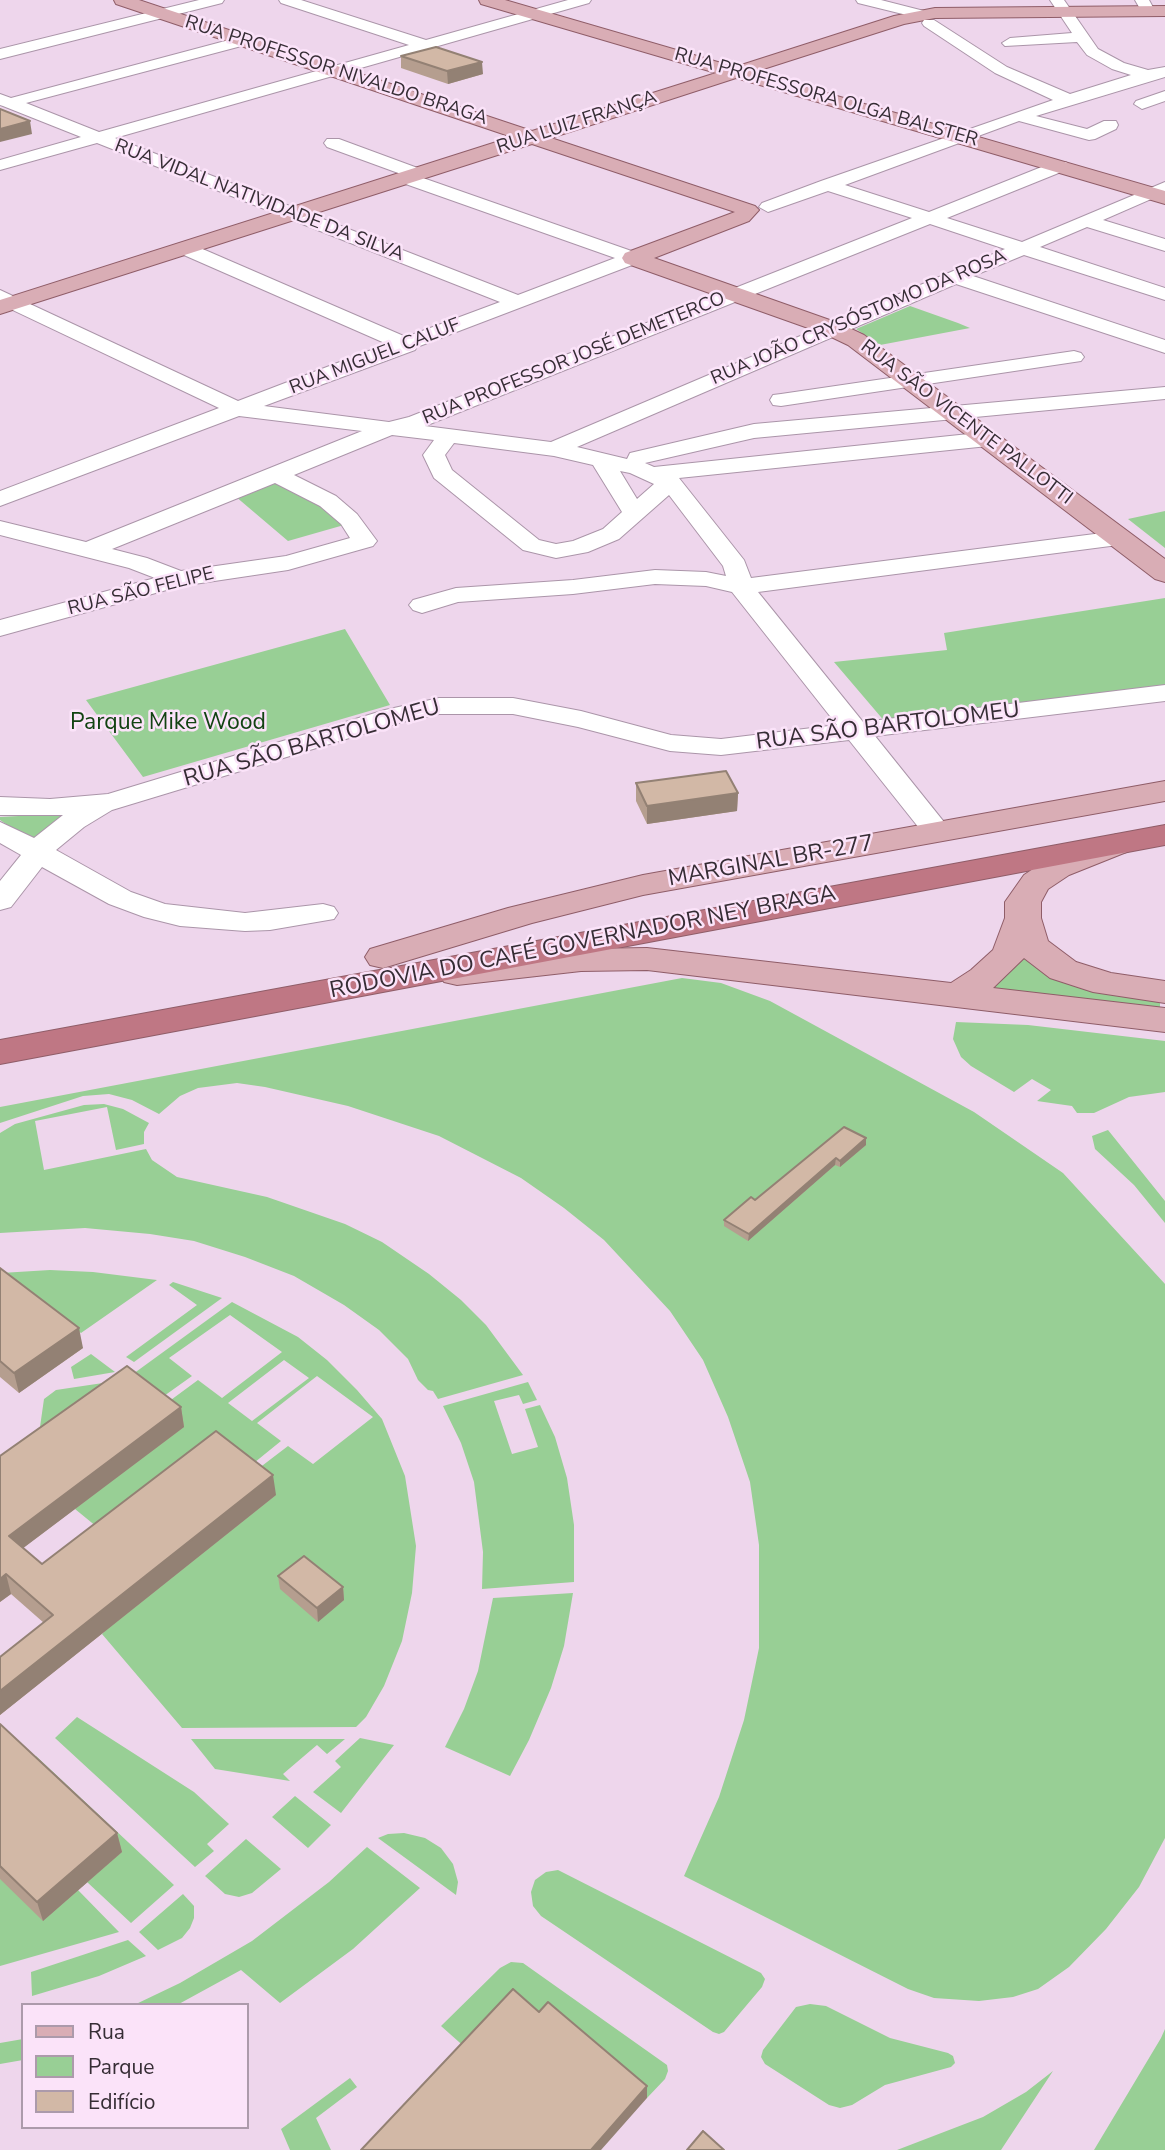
<!DOCTYPE html>
<html>
<head>
<meta charset="utf-8">
<style>
	body { margin:0 }
	#map { position:relative; width:1165px; height:2150px; overflow:hidden; background:#eed6ec; font-family:"Nunito Sans",sans-serif }
	canvas { display:block }
	.legend { position:absolute; left:21px; top:2003px; width:228px; height:126px; box-sizing:border-box; background:#fbe3f9; border:2px solid #ac9aab; margin:0; padding:9px 12px; list-style:none; font-size:21px; color:#362d35 }
	.legend li { display:flex; align-items:center; gap:14px; height:35px }
	.legend b { width:35px; border:2px solid #ac9aab }
</style>
</head>
<body>
<div id="map">
<canvas width="1165" height="2150"></canvas>
<ul class="legend">
<li><b style="height:9px;background:#d9adb5"></b>Rua</li>
<li><b style="height:19px;background:#98cf95"></b>Parque</li>
<li><b style="height:19px;background:#d2b8a6"></b>Edifício</li>
</ul>
</div>
<script>
const c = document.querySelector('canvas').getContext('2d');
c.lineJoin = 'round';
function fillPath(path, color) {
  c.fillStyle = color;
  c.fill(path, 'evenodd');
}
function poly(rows) {
  const path = new Path2D();
  for (const r of rows) {
    path.moveTo(r[0], r[1]);
    for (let i = 2; i < r.length; i += 2) path.lineTo(r[i], r[i + 1]);
  }
  return path;
}
function stroke(path, color, width, dash) {
  c.strokeStyle = color;
  c.lineWidth = width;
  c.lineCap = dash ? 'butt' : 'round';
  c.setLineDash(dash || []);
  c.stroke(path);
}
function write(font, color, halo, rows, align = 'center') {
  c.font = font + ' "Nunito Sans",sans-serif';
  c.lineWidth = 5;
  c.setLineDash([]);
  c.textBaseline = 'middle';
  c.strokeStyle = halo;
  c.fillStyle = color;
  for (const [text, x, y, turn = 0] of rows) {
    c.save();
    c.translate(x, y);
    c.rotate((+turn || 0) * Math.PI / 180);
    c.textAlign = isNaN(turn) ? turn : align;
    if (halo) c.strokeText(text, 0, 0);
    c.fillText(text, 0, 0);
    c.restore();
  }
}
const green = poly([
	[910,306,958,323,970,328,880,345,856,329],
	[276,480,304,493,344,525,288,541,235,496],
	[1165,511,1165,548,1128,519],
	[1165,598,1165,685,886,723,834,662,947,650,944,633],
	[345,629,390,705,143,777,86,700],
	[74,813,36,845,0,820,0,817],
	[1009,954,1046,958,1160,992,1160,1019,955,997],
	[682,978,721,983,770,1001,974,1112,1063,1173,1165,1284,1165,1838,1139,1887,1106,1929,1069,1967,1038,1989,1013,1997,979,2001,934,1998,908,1989,684,1876,719,1797,744,1720,759,1648,759,1545,750,1482,728,1417,703,1360,670,1311,604,1240,564,1208,521,1178,439,1136,348,1106,265,1087,237,1083,198,1088,180,1096,159,1114,132,1100,109,1094,83,1096,0,1123,0,1107],
	[956,1022,1028,1025,1165,1041,1165,1092,1129,1097,1094,1113,1077,1113,1072,1106,1037,1101,1051,1090,1032,1079,1014,1092,971,1066,961,1057,953,1039],
	[104,1104,123,1109,149,1123,144,1132,144,1144,116,1150,107,1107,35,1121,44,1170,146,1149,152,1160,177,1177,267,1197,345,1224,382,1242,429,1274,461,1300,486,1325,523,1375,438,1399,433,1391,428,1390,418,1380,408,1359,379,1330,344,1305,294,1276,245,1257,194,1241,150,1234,85,1228,0,1233,0,1133,15,1124,84,1105],
	[1108,1130,1165,1201,1165,1223,1134,1185,1095,1149,1092,1136],
	[50,1270,93,1272,157,1280,81,1333,1,1273],
	[173,1282,222,1298,134,1362,126,1357,197,1305,169,1285],
	[232,1302,298,1337,327,1360,357,1390,382,1419,405,1476,416,1546,412,1593,402,1641,384,1686,366,1717,356,1727,182,1728,102,1634,250,1475,288,1446,313,1464,373,1417,317,1376,257,1423,281,1441,244,1471,108,1536,75,1509,160,1408,198,1380,222,1398,282,1352,230,1315,169,1358,192,1376,164,1396,133,1374],
	[284,1360,309,1378,252,1421,228,1403],
	[91,1354,115,1372,74,1379,71,1367],
	[123,1380,0,1480,0,1456,40,1427,44,1399,56,1390],
	[528,1382,537,1400,523,1404,519,1395,494,1401,512,1454,538,1447,525,1409,540,1405,555,1437,567,1478,574,1525,574,1582,482,1589,483,1552,474,1482,461,1443,443,1406],
	[573,1593,564,1646,551,1688,529,1740,510,1776,445,1747,464,1709,478,1671,493,1598],
	[77,1717,194,1792,229,1824,207,1844,214,1851,195,1867,55,1738],
	[360,1738,394,1745,341,1813,313,1792,341,1767,335,1761],
	[191,1739,345,1739,327,1754,317,1745,283,1774,290,1781,215,1769],
	[36,1756,174,1885,131,1923,87,1882,121,1852,27,1764],
	[295,1796,331,1825,308,1848,272,1817],
	[404,1833,425,1838,441,1848,453,1864,458,1882,456,1895,378,1838,388,1834],
	[246,1839,281,1869,252,1893,239,1897,225,1894,205,1876],
	[367,1847,420,1888,353,1949,280,2003,241,1970,177,2005,134,2005,180,1983,252,1941,329,1882],
	[558,1870,761,1973,765,1979,762,1987,724,2032,719,2034,713,2032,541,1916,533,1906,531,1892,535,1880,546,1872],
	[0,1879,78,1890,119,1932,0,1966],
	[183,1894,194,1906,194,1918,190,1928,182,1938,158,1950,139,1932],
	[128,1940,146,1956,99,1976,32,1996,31,1972],
	[511,1962,523,1963,667,2065,668,2071,665,2079,647,2098,468,2050,441,2026,500,1968],
	[810,2004,826,2006,890,2038,948,2053,953,2056,955,2063,951,2067,885,2085,852,2105,840,2108,829,2105,765,2064,761,2057,763,2050,796,2007],
	[1165,2029,1165,2150,1094,2150,1161,2038],
	[23,2039,23,2060,0,2064,0,2043],
	[1053,2071,1001,2150,897,2150,983,2117,1026,2092],
	[350,2078,357,2087,316,2118,331,2150,290,2150,281,2129]
]);
const minor = poly([
	[199,0,224,0,222,3,0,59,0,49,199,0],
	[279,0,301,0,426,40,568,0,591,0,589,3,115,138,518,295,615,258,400,182,397,178,401,174,327,147,324,143,327,139,339,139,423,170,426,174,423,178,640,254,643,258,640,262,417,347,415,350,264,406,389,422,409,417,912,218,828,191,768,212,759,207,762,203,821,181,1053,100,995,73,924,26,922,23,924,20,934,20,1007,67,1070,94,1131,75,1112,69,1087,55,1077,42,1005,46,1002,43,1010,38,1072,33,1050,0,1064,0,1098,49,1124,63,1148,70,1165,67,1165,77,1036,116,1087,129,1104,121,1116,121,1118,125,1116,129,1095,139,1089,140,1019,121,845,185,929,212,1054,162,1066,162,1069,166,1066,170,947,218,1022,242,1165,182,1165,193,1103,220,1165,239,1165,251,1087,227,1040,247,1165,288,1165,300,1024,255,973,276,1165,340,1165,353,956,284,577,447,627,459,630,453,754,424,1165,387,1165,399,754,438,645,463,654,467,988,432,996,434,999,439,996,444,988,446,679,478,744,560,751,578,1118,531,1126,533,1130,538,1126,543,1118,545,758,592,863,722,1165,685,1165,701,875,736,952,832,947,838,937,841,927,838,849,740,721,755,670,751,578,727,513,714,439,714,402,722,112,810,84,827,56,850,131,892,165,904,245,913,323,904,334,907,338,913,334,919,270,930,245,931,180,926,144,917,109,904,42,867,11,907,0,910,0,881,21,855,0,843,0,822,34,838,63,815,0,815,0,797,50,799,108,794,385,710,439,698,513,698,581,711,671,735,721,739,837,725,732,592,706,586,655,584,573,594,458,602,422,613,413,610,409,605,413,600,456,588,573,580,655,570,706,572,726,576,723,566,669,495,619,539,588,552,556,558,523,550,434,478,423,455,434,440,392,435,294,475,336,496,357,514,377,541,373,546,288,570,181,586,0,636,0,620,155,578,129,568,0,535,0,521,86,542,362,431,239,416,0,506,0,491,219,408,0,304,0,290,238,401,387,344,177,252,175,248,177,244,191,244,406,337,500,302,97,143,0,170,0,160,81,137,3,106,0,105,0,94,11,98,244,36,252,41,249,44,26,103,99,132,409,45,281,3,279,0],
	[930,224,1005,249,551,442,425,426,930,224],
	[454,443,554,456,593,465,622,512,603,529,573,541,556,544,539,540,452,470,445,455,454,443],
	[620,471,630,473,654,484,637,499,620,471],
	[275,483,320,506,341,524,350,538,286,556,181,571,147,558,112,549,275,483],
	[856,0,881,0,928,12,930,15,923,19,858,3,856,0],
	[1135,0,1149,0,1155,11,1153,14,1143,14,1135,0],
	[1165,91,1165,101,1142,109,1134,104,1136,101,1165,91],
	[1074,351,1081,353,1084,357,1081,361,781,406,773,405,770,400,773,395,781,394,1074,351]
]);
const major = poly([
	[114,0,139,0,532,131,716,73,481,4,479,0,505,0,735,67,894,16,935,8,1165,6,1165,16,935,18,904,24,754,72,1165,191,1165,204,736,78,551,138,755,206,759,210,749,221,654,258,841,324,864,335,1165,559,1165,582,1155,579,848,345,825,334,625,263,622,258,625,253,735,212,532,144,0,314,0,300,512,137,116,4,114,0],
	[1165,781,1165,801,643,895,532,923,383,968,370,965,365,957,370,949,508,908,643,875,1165,781],
	[1117,834,1129,837,1134,844,1129,851,1069,875,1048,889,1041,902,1041,918,1048,941,1076,962,1111,973,1165,981,1165,1003,1093,992,1050,978,1024,958,993,988,1165,1008,1165,1032,647,970,581,971,457,985,444,982,439,974,444,966,457,963,581,949,647,948,951,983,971,970,993,950,1005,918,1005,902,1024,875,1045,861,1117,834]
]);
const highway = poly([
	[1165,825,1165,845,0,1064,0,1040,1165,825]
]);
const wall = poly([
	[401,56,483,74,448,84,401,68],
	[636,783,738,793,737,811,647,824,636,801],
	[844,1127,866,1145,840,1167,835,1165,748,1241,724,1226,724,1220,755,1200],
	[0,1268,83,1348,19,1393,0,1377],
	[181,1407,184,1427,23,1548,42,1564,276,1495,0,1715,0,1657,44,1623,11,1594,0,1602,0,1456],
	[278,1576,343,1587,344,1600,318,1622,280,1589],
	[0,1724,117,1833,122,1852,43,1921,0,1879]
]);
const shadedWall = poly([
	[482,62,483,74,448,84,447,71],
	[30,121,32,134,0,142,0,129],
	[738,793,737,811,647,824,647,806],
	[866,1138,866,1145,840,1167,840,1161],
	[836,1158,835,1165,748,1241,749,1234],
	[79,1328,83,1348,19,1393,14,1373],
	[181,1407,184,1427,14,1555,9,1536],
	[273,1475,276,1495,0,1715,0,1691],
	[6,1574,11,1594,0,1602,0,1579],
	[343,1587,344,1600,318,1622,317,1608],
	[117,1833,122,1852,43,1921,37,1902],
	[647,2086,647,2098,601,2150,591,2150]
]);
const building = poly([
	[436,47,482,62,447,71,401,56,436,47],
	[0,109,30,121,0,129,0,109],
	[726,771,738,793,647,806,636,783,726,771],
	[844,1127,866,1138,840,1161,836,1158,749,1234,724,1220,751,1197,755,1200,844,1127],
	[0,1268,79,1328,14,1373,0,1361,0,1268],
	[127,1366,181,1407,9,1536,42,1564,216,1431,273,1475,0,1691,0,1657,53,1615,6,1574,0,1579,0,1456,127,1366],
	[304,1556,343,1587,317,1608,278,1576,304,1556],
	[0,1724,117,1833,37,1902,0,1866,0,1724],
	[513,1989,539,2012,548,2002,647,2086,591,2150,361,2150,513,1989],
	[703,2131,724,2150,687,2150,703,2131]
]);
const farStreetnames = [
	["RUA PROFESSOR NIVALDO BRAGA",336,71,18],
	["RUA PROFESSORA OLGA BALSTER",826,98,16],
	["RUA LUIZ FRANÇA",577,123,-18],
	["RUA VIDAL NATIVIDADE DA SILVA",259,201,21],
	["RUA JOÃO CRYSÓSTOMO DA ROSA",859,318,-23],
	["RUA MIGUEL CALUF",375,357,-21],
	["RUA PROFESSOR JOSÉ DEMETERCO",574,359,-22],
	["RUA SÃO VICENTE PALLOTTI",966,423,37],
	["RUA SÃO FELIPE",141,592,-14]
];
const parkNames = [
	["Parque Mike Wood",168,723]
];
const streetNames = [
	["RUA SÃO BARTOLOMEU",888,727,-7],
	["RUA SÃO BARTOLOMEU",312,744,-16],
	["MARGINAL BR-277",771,862,-10],
	["RODOVIA DO CAFÉ GOVERNADOR NEY BRAGA",583,943,-11]
];
fillPath(green, '#98cf95');
stroke(minor, '#ab95a9', 2);
stroke(major, '#8f5d68', 2);
stroke(highway, '#8f5d68', 2);
fillPath(minor, '#fff');
fillPath(major, '#d9adb5');
fillPath(highway, '#bf7784');
fillPath(wall, '#b59e8f');
fillPath(shadedWall, '#938174');
fillPath(building, '#d2b8a6');
stroke(building, '#938174', 2);
write('19px', '#362d35', '#fbe3f9', farStreetnames);
write('23px', '#124312', '#fbe3f9', parkNames);
write('23px', '#362d35', '#fbe3f9', streetNames);
</script>
</body>
</html>
